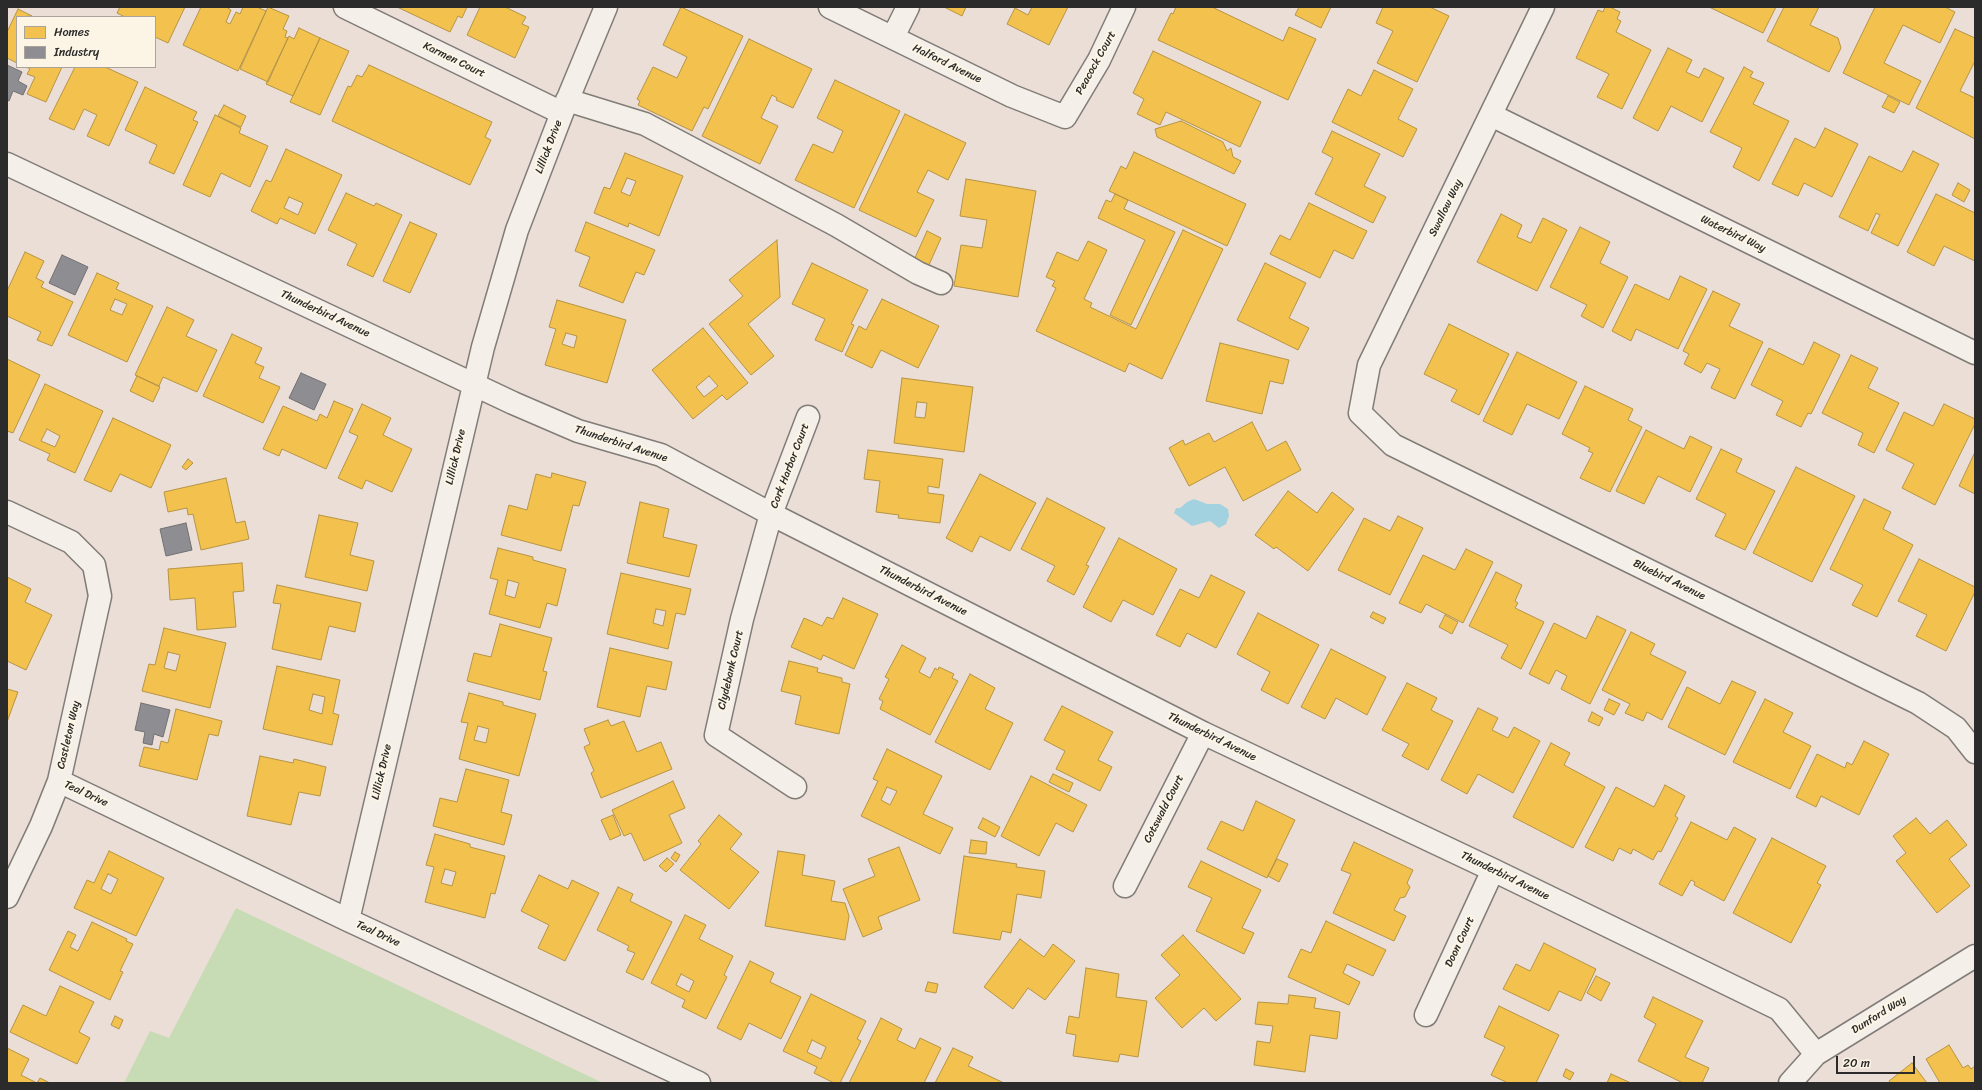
<!DOCTYPE html>
<html>
<head>
<meta charset="utf-8">
<style>
	body { margin:0 }
	#map { position:relative; width:1982px; height:1090px; overflow:hidden; background:#ebded6; font-family:Sriracha,sans-serif }
	canvas { display:block }
	.frame { position:absolute; inset:0; border:8px solid #2b2b2b; pointer-events:none }
	.legend { position:absolute; left:16px; top:16px; width:140px; height:52px; box-sizing:border-box; background:#fcf5e5; border:1px solid #a8a49b; margin:0; padding:5px 7px; list-style:none; font-size:12px; color:#2b2b2b }
	.legend li { display:flex; align-items:center; gap:8px; height:20px }
	.legend b { width:20px; border:1px solid #a8a49b }
	.scale { position:absolute; left:1836px; top:1056px; width:79px; height:18px; box-sizing:border-box; border:2px solid #2b2b2b; border-top:0; padding-left:5px; font-size:12px; line-height:14px; white-space:nowrap; color:#2b2b2b; -webkit-text-stroke:3px #fcf5e5; paint-order:stroke }
</style>
</head>
<body>
<div id="map">
<canvas width="1982" height="1090"></canvas>
<div class="frame"></div>
<ul class="legend">
<li><b style="height:11px;background:#f2c14e"></b>Homes</li>
<li><b style="height:11px;background:#8d8d92"></b>Industry</li>
</ul>
<div class="scale">20 m</div>
</div>
<script>
const c = document.querySelector('canvas').getContext('2d');
c.lineJoin = 'round';
function fillPath(path, color) {
  c.fillStyle = color;
  c.fill(path, 'evenodd');
}
function poly(rows) {
  const path = new Path2D();
  for (const r of rows) {
    path.moveTo(r[0], r[1]);
    for (let i = 2; i < r.length; i += 2) path.lineTo(r[i], r[i + 1]);
  }
  return path;
}
function stroke(path, color, width, dash) {
  c.strokeStyle = color;
  c.lineWidth = width;
  c.lineCap = dash ? 'butt' : 'round';
  c.setLineDash(dash || []);
  c.stroke(path);
}
function write(font, color, halo, rows, align = 'center') {
  c.font = font + ' Sriracha,sans-serif';
  c.lineWidth = 4;
  c.setLineDash([]);
  c.textBaseline = 'middle';
  c.strokeStyle = halo;
  c.fillStyle = color;
  for (const [text, x, y, turn = 0] of rows) {
    c.save();
    c.translate(x, y);
    c.rotate((+turn || 0) * Math.PI / 180);
    c.textAlign = isNaN(turn) ? turn : align;
    if (halo) c.strokeText(text, 0, 0);
    c.fillText(text, 0, 0);
    c.restore();
  }
}
const green = poly([
	[236,908,603,1083,124,1083,150,1031,169,1038]
]);
const water = poly([
	[1194,499,1207,504,1220,504,1228,509,1229,516,1226,524,1219,528,1210,521,1192,526,1174,513,1176,508,1180,508,1187,502]
]);
const homes = poly([
	[120,7,185,7,168,43,155,37,155,17,125,17,117,13,120,7],
	[201,7,226,7,231,10,226,22,230,24,236,12,240,14,243,7,257,7,266,11,238,71,183,45,201,7],
	[268,7,289,16,283,29,287,31,285,37,288,38,268,82,240,69,268,7],
	[397,7,467,7,462,18,458,16,450,32,397,7],
	[480,7,505,7,526,17,522,24,529,27,515,58,467,35,480,7],
	[681,7,743,36,708,109,704,107,692,131,638,105,640,101,637,99,653,67,677,78,687,57,663,45,681,7],
	[944,7,966,7,962,16,944,7],
	[1032,7,1068,7,1049,45,1007,24,1015,8,1028,15,1032,7],
	[1176,7,1212,7,1283,41,1289,27,1316,39,1288,100,1158,40,1171,13,1173,14,1176,7],
	[1299,7,1331,7,1321,28,1295,15,1299,7],
	[1383,7,1430,7,1449,16,1417,82,1377,63,1393,31,1376,23,1383,7],
	[1605,7,1610,7,1620,12,1617,19,1621,21,1616,32,1651,50,1622,109,1597,97,1609,74,1576,58,1598,10,1603,12,1605,7],
	[1709,7,1776,7,1763,33,1709,7],
	[1784,7,1819,7,1810,25,1838,38,1841,48,1829,72,1767,41,1784,7],
	[1875,7,1945,7,1955,12,1940,43,1903,25,1884,63,1921,81,1909,105,1843,73,1875,7],
	[18,9,32,16,17,17,17,63,7,58,7,32,18,9],
	[299,28,320,38,293,96,266,84,289,36,294,39,299,28],
	[1955,29,1975,38,1975,61,1960,91,1975,98,1975,139,1916,108,1955,29],
	[320,38,349,51,320,115,290,102,320,38],
	[749,39,812,69,793,108,776,100,777,98,772,95,761,118,778,126,760,164,702,136,749,39],
	[1668,48,1692,60,1686,72,1699,78,1704,68,1724,78,1702,122,1671,106,1658,131,1633,118,1668,48],
	[1153,51,1261,102,1240,147,1166,112,1160,125,1137,114,1144,99,1133,93,1153,51],
	[369,65,492,122,485,137,491,140,470,185,332,121,348,86,351,87,357,75,362,77,369,65],
	[26,67,62,67,46,102,27,94,35,77,27,74,30,69,26,67],
	[75,67,105,67,138,82,109,146,87,136,97,115,84,109,74,130,49,119,75,67],
	[1744,67,1753,72,1750,77,1764,83,1753,104,1789,121,1759,181,1733,167,1742,148,1710,132,1744,67],
	[1374,70,1413,89,1398,119,1417,129,1403,157,1332,122,1348,89,1361,96,1374,70],
	[835,80,900,111,854,208,795,180,813,144,833,153,843,131,817,118,835,80],
	[145,87,197,112,193,120,198,122,174,174,149,163,157,145,125,130,145,87],
	[1888,96,1900,102,1894,113,1882,107,1888,96],
	[224,105,246,116,241,127,218,116,224,105],
	[905,114,966,143,948,180,928,170,917,192,934,200,916,237,859,210,905,114],
	[215,115,241,128,239,133,268,146,250,187,221,173,210,197,183,185,215,115],
	[1181,121,1223,142,1227,151,1231,148,1233,157,1241,161,1234,174,1157,137,1155,129,1181,121],
	[1825,128,1858,144,1832,197,1804,183,1798,196,1772,184,1795,138,1815,148,1825,128],
	[1332,131,1380,154,1364,186,1386,197,1373,223,1315,194,1333,158,1322,152,1332,131],
	[286,149,342,175,315,234,280,218,277,224,251,211,266,180,271,182,286,149],
	[289,197,303,203,298,215,284,208,289,197],
	[1913,151,1939,164,1898,246,1871,233,1880,215,1876,213,1868,231,1839,217,1869,156,1902,172,1913,151],
	[1134,152,1246,204,1227,246,1109,191,1121,166,1126,169,1134,152],
	[625,153,683,176,659,236,629,223,628,227,594,213,604,187,610,189,625,153],
	[627,178,636,181,630,196,621,192,627,178],
	[966,179,1036,191,1018,297,954,286,961,245,982,248,987,220,960,216,966,179],
	[1958,183,1970,190,1964,202,1952,195,1958,183],
	[346,193,374,206,376,203,402,215,373,277,347,265,357,244,328,230,346,193],
	[1115,194,1128,200,1124,209,1175,232,1131,325,1110,315,1145,240,1098,218,1106,200,1111,202,1115,194],
	[1936,194,1975,213,1975,261,1944,246,1934,266,1907,252,1936,194],
	[1309,203,1367,231,1353,259,1334,250,1320,278,1270,254,1280,235,1290,240,1309,203],
	[1501,214,1522,225,1517,237,1531,243,1543,218,1567,230,1537,291,1477,262,1501,214],
	[410,222,437,234,410,293,383,281,410,222],
	[586,222,655,250,644,275,636,272,623,303,579,286,590,257,575,251,586,222],
	[1580,227,1610,242,1600,263,1628,277,1603,328,1581,316,1587,305,1550,287,1580,227],
	[1183,230,1223,249,1162,379,1129,363,1125,372,1036,331,1056,288,1052,286,1055,281,1046,277,1057,252,1078,261,1088,241,1107,250,1084,299,1092,303,1090,307,1136,329,1183,230],
	[927,231,941,238,928,267,914,260,927,231],
	[777,240,780,297,748,324,774,356,751,375,709,324,743,296,729,280,777,240],
	[25,252,44,261,36,278,44,282,41,287,73,302,52,346,37,340,41,332,7,316,7,291,25,252],
	[812,263,868,290,851,324,854,325,842,352,815,340,825,319,792,304,812,263],
	[1265,263,1306,283,1289,318,1309,328,1298,350,1237,320,1265,263],
	[97,273,119,283,116,289,153,306,127,362,68,335,97,273],
	[115,299,127,304,122,315,110,310,115,299],
	[1680,276,1707,289,1678,349,1636,329,1631,341,1612,331,1635,284,1669,300,1680,276],
	[1713,291,1740,304,1729,326,1763,342,1735,399,1711,388,1720,369,1707,363,1701,373,1684,364,1689,354,1683,351,1713,291],
	[882,299,939,326,918,368,881,350,872,368,845,355,859,326,866,330,882,299],
	[557,300,626,320,607,383,545,365,556,329,549,327,557,300],
	[566,333,577,336,574,348,562,344,566,333],
	[167,307,194,320,186,336,217,350,197,392,163,377,159,386,135,375,167,307],
	[1449,324,1509,354,1479,415,1451,401,1457,390,1424,374,1449,324],
	[703,328,748,383,727,400,722,395,693,419,652,370,703,328],
	[709,376,718,386,704,397,696,387,709,376],
	[232,334,262,348,255,363,264,367,259,378,280,387,263,423,203,396,232,334],
	[1814,342,1840,355,1811,414,1808,413,1801,427,1776,415,1783,401,1751,385,1769,348,1803,365,1814,342],
	[1220,343,1289,360,1283,384,1270,381,1262,414,1206,401,1220,343],
	[1517,352,1577,382,1559,419,1527,404,1512,435,1483,421,1517,352],
	[1851,355,1878,368,1868,388,1899,403,1874,453,1858,445,1863,433,1822,413,1851,355],
	[7,359,40,375,13,433,7,431,7,359],
	[137,376,160,387,153,402,130,391,137,376],
	[902,378,973,387,964,452,894,443,902,378],
	[917,402,927,403,925,418,915,417,917,402],
	[45,384,103,411,75,473,47,460,50,454,19,440,45,384],
	[47,429,60,436,55,447,41,441,47,429],
	[1585,386,1633,409,1628,420,1642,427,1610,492,1580,478,1593,453,1588,451,1590,448,1562,434,1585,386],
	[334,401,353,409,326,469,282,449,279,456,263,449,283,406,317,421,320,414,327,418,334,401],
	[362,404,391,418,383,435,412,449,392,492,366,480,362,489,338,478,358,436,349,432,362,404],
	[1944,404,1975,419,1975,424,1935,505,1902,488,1914,464,1886,450,1904,412,1933,426,1944,404],
	[113,418,171,445,151,488,120,474,111,492,84,480,113,418],
	[1252,422,1267,451,1286,441,1301,470,1243,501,1225,467,1189,486,1169,448,1183,440,1185,445,1209,433,1214,442,1252,422],
	[1646,430,1684,449,1690,436,1712,447,1690,492,1658,476,1644,504,1616,491,1646,430],
	[1721,449,1742,459,1736,472,1775,491,1745,550,1715,536,1726,514,1696,499,1721,449],
	[868,450,943,459,939,488,928,486,928,493,944,495,940,523,898,518,899,515,876,512,880,481,864,479,868,450],
	[1975,452,1975,494,1959,486,1975,452],
	[188,459,193,463,186,470,182,467,188,459],
	[1796,467,1855,496,1812,582,1753,553,1796,467],
	[552,473,586,482,579,506,573,505,561,551,501,535,509,505,527,510,536,474,551,478,552,473],
	[980,474,1036,503,1010,551,980,536,972,552,946,538,980,474],
	[226,478,236,523,245,521,249,539,201,550,193,514,188,515,187,508,168,512,164,492,226,478],
	[1288,491,1317,513,1332,492,1354,509,1308,571,1276,547,1274,549,1255,535,1288,491],
	[1047,498,1105,528,1086,565,1089,566,1074,595,1047,581,1055,566,1021,549,1047,498],
	[1864,499,1891,512,1883,529,1913,545,1877,617,1852,605,1863,585,1830,569,1864,499],
	[640,502,669,509,663,537,697,545,689,577,627,563,640,502],
	[319,515,358,523,350,555,374,561,367,591,305,577,319,515],
	[1398,516,1423,528,1390,595,1338,570,1364,518,1390,531,1398,516],
	[1119,538,1177,569,1153,615,1123,600,1111,622,1083,607,1119,538],
	[498,548,533,557,533,560,566,569,557,606,547,603,540,628,489,614,498,580,490,578,498,548],
	[508,580,519,583,515,598,505,595,508,580],
	[1466,549,1493,562,1463,623,1426,604,1421,613,1399,603,1423,555,1455,570,1466,549],
	[1919,559,1975,587,1975,592,1946,651,1916,636,1927,615,1898,601,1919,559],
	[242,563,244,591,233,592,236,627,197,630,195,598,170,600,168,569,242,563],
	[1496,572,1522,585,1515,601,1518,603,1515,608,1544,622,1521,669,1501,658,1508,645,1469,626,1496,572],
	[621,573,691,589,685,615,676,613,668,649,607,634,621,573],
	[656,609,666,611,663,626,653,623,656,609],
	[1211,575,1245,592,1216,648,1187,633,1180,647,1156,635,1180,589,1199,598,1211,575],
	[7,577,31,589,25,602,52,615,26,670,7,661,7,577],
	[277,585,361,603,355,632,329,626,321,660,272,649,281,604,273,603,277,585],
	[843,598,878,614,854,669,823,655,821,660,791,647,804,618,822,626,827,617,833,619,843,598],
	[1373,612,1386,618,1383,624,1370,617,1373,612],
	[1258,613,1319,645,1288,704,1261,690,1270,672,1237,654,1258,613],
	[1445,615,1458,622,1452,634,1439,627,1445,615],
	[1597,616,1626,630,1590,704,1561,689,1567,676,1556,670,1549,684,1529,674,1554,623,1586,639,1597,616],
	[500,624,552,638,543,671,547,672,540,700,467,681,474,653,491,657,500,624],
	[164,628,226,643,210,708,142,691,149,664,155,665,164,628],
	[168,652,180,655,176,671,164,668,168,652],
	[1631,632,1655,644,1650,654,1686,672,1662,720,1647,712,1643,721,1625,713,1630,704,1602,690,1631,632],
	[902,645,926,658,919,672,930,678,935,668,938,670,939,667,954,674,952,678,958,681,930,735,880,709,883,701,879,699,889,679,885,677,902,645],
	[610,648,672,662,666,690,647,686,640,717,597,707,610,648],
	[1331,649,1386,677,1367,715,1336,698,1325,719,1301,707,1331,649],
	[789,661,818,668,817,672,842,678,842,682,850,684,839,734,795,724,801,696,781,691,789,661],
	[277,666,340,680,333,713,339,715,332,745,263,729,277,666],
	[313,694,325,697,322,714,309,710,313,694],
	[970,674,995,688,985,709,1013,723,990,770,935,742,970,674],
	[1732,681,1756,692,1725,755,1668,727,1687,687,1720,704,1732,681],
	[1407,683,1437,698,1431,710,1453,721,1428,770,1402,756,1409,744,1382,730,1407,683],
	[7,689,18,692,7,722,7,689],
	[469,693,503,702,503,705,536,714,519,776,459,759,468,723,461,722,469,693],
	[478,726,489,729,486,743,474,740,478,726],
	[1609,699,1620,704,1614,715,1604,710,1609,699],
	[1765,699,1793,713,1783,732,1811,746,1790,789,1733,762,1765,699],
	[1062,706,1113,732,1098,760,1112,767,1100,791,1056,769,1065,751,1044,740,1062,706],
	[1478,708,1498,718,1492,730,1508,738,1514,727,1540,741,1513,793,1478,774,1467,794,1441,780,1478,708],
	[176,709,222,721,218,736,209,734,197,780,139,766,144,747,159,750,161,741,168,743,176,709],
	[1592,712,1603,718,1599,726,1588,721,1592,712],
	[608,720,611,726,624,721,637,752,661,742,672,769,601,798,591,773,594,771,584,747,590,744,584,729,608,720],
	[1864,741,1889,754,1859,815,1821,796,1816,807,1796,797,1817,754,1845,768,1847,762,1852,765,1864,741],
	[1551,743,1570,753,1564,765,1605,787,1573,848,1513,817,1551,743],
	[887,749,942,776,923,814,953,828,940,854,861,816,878,781,873,779,887,749],
	[887,787,897,791,890,805,881,800,887,787],
	[260,756,293,763,294,759,326,767,320,796,299,792,291,825,247,816,260,756],
	[466,769,509,780,501,812,512,815,504,845,433,826,440,798,457,802,466,769],
	[1053,774,1073,783,1069,792,1049,782,1053,774],
	[1031,776,1087,805,1073,832,1056,823,1039,856,1001,836,1031,776],
	[673,781,685,808,669,815,682,843,644,861,631,833,624,836,612,810,673,781],
	[1665,785,1685,796,1675,816,1678,818,1661,852,1658,851,1653,860,1633,849,1631,854,1619,848,1613,861,1585,847,1616,787,1654,807,1665,785],
	[1256,801,1295,820,1267,878,1207,849,1221,821,1243,831,1256,801],
	[613,815,621,835,610,840,601,820,613,815],
	[719,815,742,834,730,849,759,872,729,909,680,870,701,844,698,841,719,815],
	[983,818,1000,827,995,837,978,828,983,818],
	[1916,818,1930,834,1947,820,1967,845,1949,859,1970,886,1937,913,1896,861,1906,853,1893,836,1916,818],
	[1691,822,1727,840,1734,827,1756,839,1724,901,1694,885,1695,882,1691,880,1682,896,1659,884,1691,822],
	[435,834,470,844,470,847,505,856,495,894,491,893,485,918,425,902,434,867,426,865,435,834],
	[445,869,456,872,452,886,441,883,445,869],
	[1772,838,1826,866,1817,883,1821,885,1791,943,1733,913,1772,838],
	[971,840,987,842,986,854,969,853,971,840],
	[1354,842,1413,870,1407,883,1410,887,1405,897,1400,898,1394,910,1406,916,1394,941,1333,913,1351,874,1341,870,1354,842],
	[899,847,920,900,878,917,882,929,863,937,843,889,875,876,868,859,899,847],
	[109,851,164,878,136,936,74,908,87,880,94,883,109,851],
	[108,874,118,879,111,894,101,889,108,874],
	[778,851,805,855,802,875,835,881,831,901,845,903,849,916,845,940,765,926,778,851],
	[675,852,680,855,676,862,671,858,675,852],
	[964,856,1017,864,1016,867,1045,871,1041,898,1017,894,1011,933,1002,931,1000,940,953,933,964,856],
	[667,858,674,864,666,872,659,866,667,858],
	[1277,859,1288,864,1279,882,1268,876,1277,859],
	[1201,861,1261,890,1242,928,1254,933,1244,954,1196,931,1212,898,1188,887,1201,861],
	[539,875,568,889,572,880,599,893,565,961,538,948,549,925,521,911,539,875],
	[618,887,633,894,630,901,672,922,643,980,626,972,635,953,627,950,629,946,597,930,618,887],
	[685,915,706,925,699,939,733,956,724,975,727,977,706,1019,682,1007,685,1000,651,983,685,915],
	[681,974,694,981,689,992,676,985,681,974],
	[1326,921,1386,950,1373,976,1347,964,1343,973,1360,982,1349,1005,1288,977,1301,949,1311,953,1326,921],
	[92,922,127,939,126,941,133,944,120,971,123,972,110,1000,49,970,68,931,76,935,70,947,78,951,92,922],
	[1183,935,1241,999,1216,1021,1204,1008,1182,1028,1155,998,1180,975,1161,955,1183,935],
	[1020,939,1044,957,1053,944,1075,961,1045,1000,1028,988,1013,1009,984,987,1020,939],
	[1544,943,1596,969,1581,1001,1559,991,1549,1011,1503,989,1516,964,1530,971,1544,943],
	[750,961,774,973,770,982,801,997,781,1039,749,1023,741,1040,717,1028,750,961],
	[1086,968,1119,974,1116,997,1147,1001,1138,1057,1120,1054,1118,1062,1073,1056,1076,1035,1066,1033,1069,1016,1079,1018,1086,968],
	[1596,976,1610,983,1601,1001,1587,993,1596,976],
	[928,982,938,984,936,993,925,991,928,982],
	[60,986,94,1002,79,1032,90,1038,77,1064,10,1032,23,1005,46,1016,60,986],
	[811,994,866,1021,857,1039,861,1041,840,1083,834,1083,814,1073,817,1067,783,1051,811,994],
	[812,1040,826,1047,821,1059,807,1052,812,1040],
	[1289,995,1316,998,1314,1008,1340,1012,1337,1039,1310,1035,1305,1072,1254,1065,1257,1041,1270,1043,1273,1026,1255,1024,1258,1002,1288,1004,1289,995],
	[1653,997,1703,1021,1685,1057,1709,1068,1702,1083,1683,1083,1638,1061,1656,1024,1644,1017,1653,997],
	[1499,1006,1559,1035,1536,1083,1508,1083,1491,1075,1505,1047,1484,1037,1499,1006],
	[115,1016,123,1020,119,1029,111,1025,115,1016],
	[881,1018,902,1029,897,1040,915,1049,920,1038,941,1048,924,1083,849,1083,881,1018],
	[1949,1045,1963,1068,1968,1065,1971,1069,1975,1066,1975,1083,1940,1083,1926,1059,1949,1045],
	[7,1048,29,1059,21,1075,37,1083,40,1078,50,1083,7,1083,7,1048],
	[953,1048,973,1057,968,1066,1004,1083,935,1083,953,1048],
	[1912,1063,1927,1083,1890,1083,1889,1081,1912,1063],
	[1566,1069,1574,1073,1570,1080,1563,1076,1566,1069],
	[1611,1074,1631,1083,1607,1083,1611,1074]
]);
const industry = poly([
	[7,65,22,72,18,81,27,86,23,95,13,91,9,101,7,100,7,65],
	[62,255,88,267,75,295,49,283,62,255],
	[301,373,326,384,314,410,289,398,301,373],
	[186,523,192,550,166,556,160,529,186,523],
	[141,703,170,710,163,737,154,734,152,745,143,743,145,732,135,730,141,703]
]);
const minor = poly([
	[345,7,562,113],
	[830,7,1012,96,1065,117,1099,60,1124,7],
	[1543,7,1369,365,1360,413,1393,445,1918,703,1956,728,1975,752],
	[893,37,908,7],
	[567,100,645,124,836,225,918,273,941,283],
	[1491,115,1975,353],
	[7,164,513,403,578,431,661,455,771,514,1203,733,1493,870,1779,1009,1816,1054],
	[7,512,71,542,94,565,100,596,59,781,41,826,7,897],
	[59,781,348,920,699,1083],
	[795,787,716,735,742,619,771,514,808,417],
	[1125,886,1203,733],
	[348,920,483,347,517,230,562,113,606,7],
	[1426,1015,1493,870],
	[1790,1083,1816,1054,1975,956]
]);
const streetNames = [
	["Karmen Court",454,60,26],
	["Peacock Court",1096,63,-61],
	["Halford Avenue",947,64,26],
	["Lillick Drive",549,147,-69],
	["Swallow Way",1446,208,-64],
	["Waterbird Way",1733,234,26],
	["Thunderbird Avenue",325,314,25],
	["Thunderbird Avenue",621,444,18],
	["Lillick Drive",456,457,-77],
	["Cork Harbor Court",790,466,-69],
	["Bluebird Avenue",1669,580,26],
	["Thunderbird Avenue",923,591,27],
	["Clydebank Court",731,670,-77],
	["Castleton Way",69,735,-77],
	["Thunderbird Avenue",1212,737,26],
	["Lillick Drive",382,772,-77],
	["Teal Drive",86,794,25],
	["Cotswald Court",1164,809,-63],
	["Thunderbird Avenue",1505,876,26],
	["Teal Drive",378,934,25],
	["Doon Court",1460,942,-65],
	["Dunford Way",1879,1015,-32]
];
fillPath(green, '#c7dbb5');
fillPath(water, '#a2d2e0');
fillPath(homes, '#f2c14e');
stroke(homes, '#b69444', 1);
fillPath(industry, '#8d8d92');
stroke(industry, '#707073', 1);
stroke(minor, '#817c78', 25);
stroke(minor, '#f4efe9', 22);
write('11px', '#2b2b2b', '#fcf5e5', streetNames);
</script>
</body>
</html>
